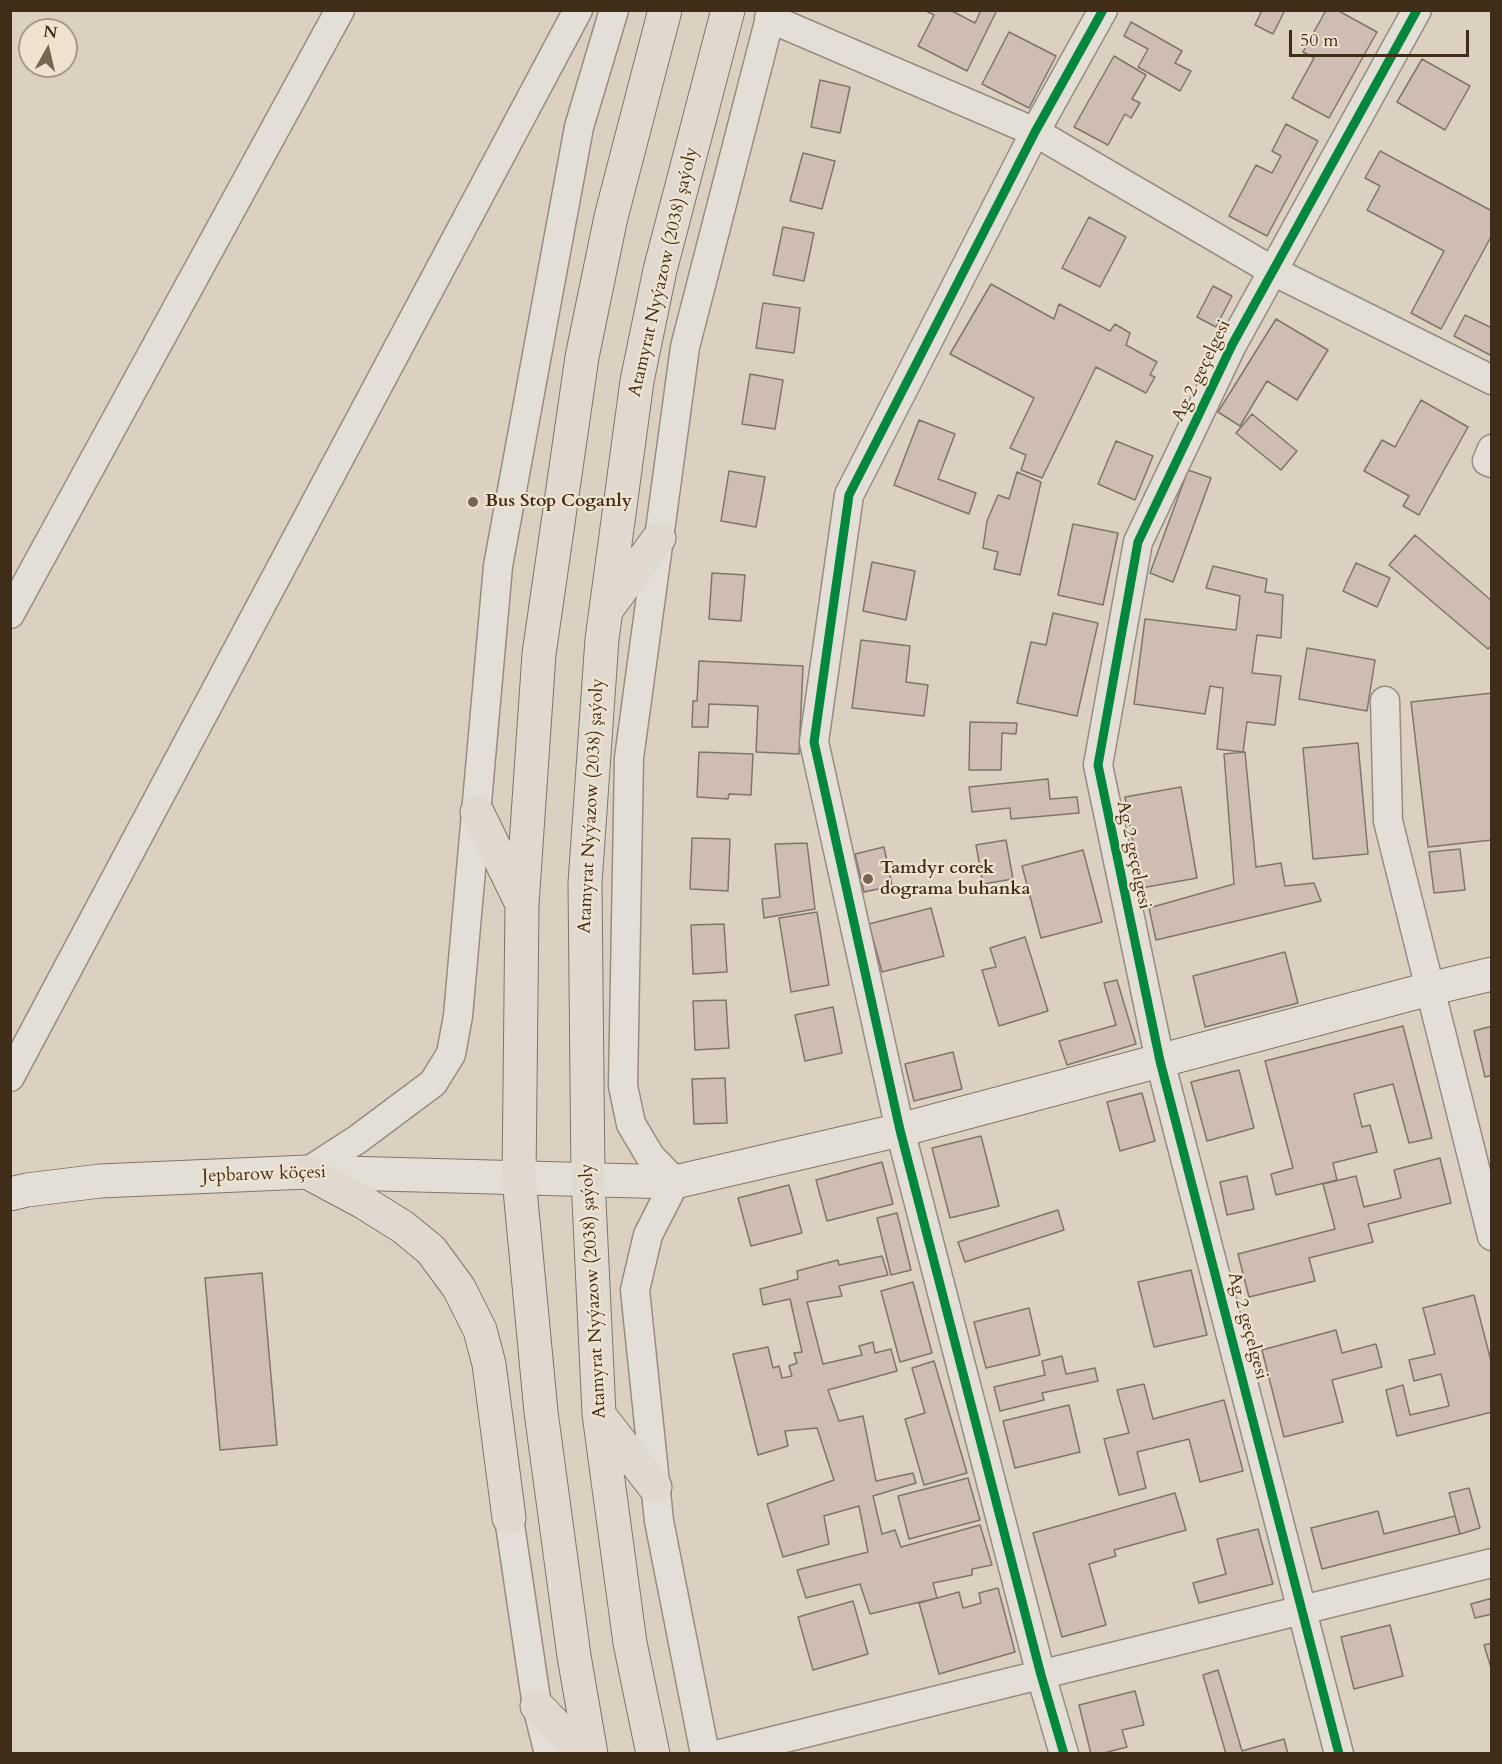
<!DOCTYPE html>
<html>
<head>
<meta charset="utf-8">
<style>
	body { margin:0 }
	#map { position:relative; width:1502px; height:1764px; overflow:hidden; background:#dcd1c1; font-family:Cardo,serif }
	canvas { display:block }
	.frame { position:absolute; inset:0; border:12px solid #402d18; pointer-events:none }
	.north { position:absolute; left:18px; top:18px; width:60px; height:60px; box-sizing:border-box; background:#efe3d0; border:2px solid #a99a86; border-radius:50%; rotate:8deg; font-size:16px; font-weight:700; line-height:24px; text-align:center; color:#402d18 }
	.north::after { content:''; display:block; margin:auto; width:21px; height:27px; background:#776653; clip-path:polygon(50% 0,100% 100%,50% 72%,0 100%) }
	.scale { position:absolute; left:1289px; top:30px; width:180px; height:27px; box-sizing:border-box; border:3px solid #402d18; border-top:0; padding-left:8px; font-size:18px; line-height:21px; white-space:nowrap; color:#402d18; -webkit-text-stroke:4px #efe3d0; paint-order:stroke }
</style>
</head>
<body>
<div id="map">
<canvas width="1502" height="1764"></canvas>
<div class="frame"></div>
<div class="north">N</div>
<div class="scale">50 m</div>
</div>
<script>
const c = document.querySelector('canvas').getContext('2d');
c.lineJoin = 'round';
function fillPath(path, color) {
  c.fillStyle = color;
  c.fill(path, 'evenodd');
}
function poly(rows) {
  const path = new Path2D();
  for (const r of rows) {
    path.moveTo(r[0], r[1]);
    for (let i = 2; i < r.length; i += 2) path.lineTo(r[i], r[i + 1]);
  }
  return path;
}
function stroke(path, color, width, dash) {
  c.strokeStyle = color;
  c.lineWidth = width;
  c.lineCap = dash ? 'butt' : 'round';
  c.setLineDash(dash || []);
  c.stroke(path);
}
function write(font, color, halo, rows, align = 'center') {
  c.font = font + ' Cardo,serif';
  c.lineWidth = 4.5;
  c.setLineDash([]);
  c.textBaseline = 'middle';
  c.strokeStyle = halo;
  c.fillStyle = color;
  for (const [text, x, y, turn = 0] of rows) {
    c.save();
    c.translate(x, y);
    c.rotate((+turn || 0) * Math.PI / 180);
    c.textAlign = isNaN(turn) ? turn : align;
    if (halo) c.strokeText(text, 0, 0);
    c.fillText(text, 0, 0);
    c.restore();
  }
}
const building = poly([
	[924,10,950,10,975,23,981,10,997,10,967,71,918,46,934,15,924,10],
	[1262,10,1285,10,1273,34,1255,25,1262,10],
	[1326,10,1337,10,1377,32,1329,118,1292,98,1314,58,1303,52,1326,10],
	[1131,22,1182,51,1175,63,1191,71,1180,91,1138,67,1148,49,1124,36,1131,22],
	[1009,32,1056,56,1029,108,982,84,1009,32],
	[1114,56,1146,75,1132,99,1140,103,1131,118,1125,114,1108,145,1074,127,1114,56],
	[1422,59,1470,86,1445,130,1397,102,1422,59],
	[820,80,850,87,840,133,811,127,820,80],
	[1286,124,1318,141,1267,236,1229,216,1256,165,1272,173,1281,156,1272,151,1286,124],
	[1380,151,1492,211,1492,235,1441,329,1411,313,1444,251,1367,210,1380,186,1365,178,1380,151],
	[803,153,835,161,822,209,790,201,803,153],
	[1089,217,1126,237,1100,287,1062,268,1089,217],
	[783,227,814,233,804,281,773,275,783,227],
	[991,284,1054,319,1059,304,1110,331,1115,324,1130,333,1126,345,1157,362,1150,375,1155,377,1146,393,1096,367,1042,478,1021,470,1026,455,1010,448,1034,398,950,354,991,284],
	[1213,286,1232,296,1216,327,1197,317,1213,286],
	[763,303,800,308,794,353,756,348,763,303],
	[1465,315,1492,328,1492,356,1454,336,1465,315],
	[1276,319,1328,350,1297,400,1267,381,1240,426,1218,412,1276,319],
	[750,374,783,380,775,429,742,424,750,374],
	[1421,400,1468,427,1419,515,1403,506,1409,496,1364,471,1382,440,1395,447,1421,400],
	[1252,414,1297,451,1281,470,1236,433,1252,414],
	[919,420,955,434,938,479,976,493,969,514,894,485,919,420],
	[1116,441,1153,456,1135,500,1098,484,1116,441],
	[1188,470,1211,478,1173,582,1150,573,1188,470],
	[729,471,765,477,756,527,721,521,729,471],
	[1017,472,1041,482,1020,575,994,569,998,552,983,548,987,521,998,495,1009,499,1017,472],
	[1073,524,1118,533,1103,605,1058,595,1073,524],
	[1415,535,1492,601,1492,645,1488,649,1389,565,1415,535],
	[872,562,915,571,906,620,863,611,872,562],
	[1356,563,1390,578,1377,607,1343,591,1356,563],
	[1213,566,1267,579,1265,592,1283,595,1281,638,1257,635,1252,673,1281,676,1275,725,1247,722,1243,752,1217,749,1223,688,1210,686,1205,714,1134,704,1145,619,1236,630,1240,596,1206,588,1213,566],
	[712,573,745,575,741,621,709,619,712,573],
	[1053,613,1098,623,1077,716,1017,703,1031,642,1046,645,1053,613],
	[861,640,910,646,906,682,928,685,924,716,852,708,861,640],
	[1307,648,1375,660,1367,711,1299,699,1307,648],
	[699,661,803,666,799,754,756,752,758,706,709,704,708,727,692,727,693,701,697,701,699,661],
	[1492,693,1492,840,1428,847,1411,702,1492,693],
	[970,722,1017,723,1016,734,1002,733,1001,770,969,770,970,722],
	[1358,743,1368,854,1313,859,1303,748,1358,743],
	[699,752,753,754,751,795,729,794,728,799,697,797,699,752],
	[1245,752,1256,867,1281,863,1285,886,1314,883,1321,901,1156,940,1149,908,1234,884,1224,754,1245,752],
	[1048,779,1050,799,1077,797,1079,813,1011,819,1010,808,972,812,969,787,1048,779],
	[1181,787,1197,878,1141,888,1125,797,1181,787],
	[692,838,730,839,728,891,690,889,692,838],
	[1006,840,1013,879,983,884,976,845,1006,840],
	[807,843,815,909,764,918,762,899,780,897,775,844,807,843],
	[884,847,892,886,864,892,855,854,884,847],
	[1460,849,1465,890,1434,893,1429,852,1460,849],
	[1083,850,1102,922,1041,938,1022,866,1083,850],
	[931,908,944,956,882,972,869,924,931,908],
	[817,912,829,985,791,992,779,918,817,912],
	[724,924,727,972,693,974,691,925,724,924],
	[1025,937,1048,1011,999,1026,982,970,996,967,990,948,1025,937],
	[1285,952,1298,1003,1205,1027,1193,976,1285,952],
	[1117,980,1136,1044,1067,1065,1059,1041,1116,1025,1104,983,1117,980],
	[726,1000,729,1048,695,1050,693,1001,726,1000],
	[833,1007,842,1053,805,1061,795,1015,833,1007],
	[1403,1026,1432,1138,1409,1143,1393,1084,1354,1094,1362,1127,1370,1125,1377,1152,1333,1163,1337,1180,1276,1195,1271,1174,1293,1168,1265,1061,1403,1026],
	[1492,1026,1492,1075,1485,1077,1474,1031,1492,1026],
	[953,1052,962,1089,914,1101,905,1064,953,1052],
	[1239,1070,1254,1128,1207,1141,1191,1082,1239,1070],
	[725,1078,727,1123,694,1124,692,1079,725,1078],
	[1142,1093,1155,1141,1120,1151,1107,1102,1142,1093],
	[981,1136,999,1206,950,1218,932,1148,981,1136],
	[1440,1158,1451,1203,1368,1224,1373,1242,1309,1258,1315,1281,1249,1297,1238,1254,1335,1229,1323,1184,1356,1176,1364,1207,1401,1198,1394,1170,1440,1158],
	[882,1162,893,1204,827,1221,816,1180,882,1162],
	[1247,1176,1254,1209,1227,1215,1220,1182,1247,1176],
	[789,1185,802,1233,751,1246,738,1198,789,1185],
	[1058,1210,1064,1230,965,1262,958,1242,1058,1210],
	[897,1213,911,1270,891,1275,877,1218,897,1213],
	[882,1256,888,1275,839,1286,842,1296,807,1302,823,1364,862,1355,859,1346,873,1342,875,1353,891,1349,897,1371,828,1390,839,1421,863,1416,876,1481,913,1473,916,1483,873,1496,882,1534,895,1530,901,1547,980,1525,992,1565,972,1569,972,1575,933,1583,937,1598,870,1614,860,1584,806,1598,797,1570,868,1552,859,1506,824,1516,829,1544,783,1557,767,1504,834,1480,817,1428,785,1431,788,1446,758,1455,733,1354,768,1347,773,1368,779,1366,782,1378,792,1376,789,1366,797,1363,794,1353,802,1352,790,1299,763,1305,760,1289,798,1279,797,1271,838,1260,839,1265,882,1256],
	[1191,1270,1207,1335,1154,1347,1138,1282,1191,1270],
	[262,1273,277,1445,220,1450,205,1278,262,1273],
	[913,1282,932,1353,900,1362,881,1291,913,1282],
	[1474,1295,1492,1365,1492,1412,1397,1436,1386,1390,1403,1385,1410,1415,1449,1406,1441,1374,1414,1381,1409,1360,1435,1354,1423,1308,1474,1295],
	[1029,1308,1040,1355,986,1368,974,1322,1029,1308],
	[1336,1330,1342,1353,1376,1344,1382,1367,1332,1380,1343,1422,1284,1437,1262,1350,1336,1330],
	[1062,1356,1066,1374,1095,1368,1098,1381,1042,1393,1044,1400,1000,1411,994,1387,1045,1375,1042,1361,1062,1356],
	[934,1361,967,1473,924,1485,905,1419,925,1413,912,1368,934,1361],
	[1144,1384,1153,1419,1224,1400,1243,1471,1200,1482,1189,1439,1137,1452,1146,1488,1119,1495,1104,1439,1129,1433,1117,1390,1144,1384],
	[1069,1405,1080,1452,1015,1468,1003,1421,1069,1405],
	[968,1478,980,1520,909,1539,898,1496,968,1478],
	[1469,1488,1480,1528,1460,1534,1449,1493,1469,1488],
	[1175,1493,1186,1530,1114,1550,1116,1556,1089,1564,1106,1625,1062,1637,1033,1533,1175,1493],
	[1378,1511,1384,1534,1455,1516,1460,1534,1322,1569,1311,1528,1378,1511],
	[1258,1529,1273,1584,1199,1603,1193,1583,1226,1574,1217,1539,1258,1529],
	[998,1588,1015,1652,939,1674,919,1603,959,1592,963,1608,981,1603,979,1593,998,1588],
	[1492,1598,1492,1614,1475,1618,1471,1604,1492,1598],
	[853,1601,868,1654,813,1670,798,1617,853,1601],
	[1390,1625,1403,1676,1354,1689,1341,1637,1390,1625],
	[1492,1643,1492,1671,1484,1645,1492,1643],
	[1218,1670,1242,1751,1284,1739,1288,1754,1226,1754,1203,1675,1218,1670],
	[1135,1691,1144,1725,1122,1730,1127,1747,1100,1754,1091,1754,1079,1705,1135,1691]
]);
const street = poly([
	[769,18,1035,132,1273,271,1492,380],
	[1492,449,1487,461,1492,463],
	[10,614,340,10],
	[1385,701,1388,821,1492,1236],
	[10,1077,578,10],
	[307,1172,358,1139,433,1083,451,1054,458,1016,498,566,579,127,614,10],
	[509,1518,537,1706,549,1754],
	[705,1754,659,1521,635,1290,648,1235,675,1182,650,1156,631,1124,623,1086,629,758,685,347,772,10],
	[720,1754,1492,1563],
	[1064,1754,1041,1675,900,1130,814,742,849,495,1035,132,1103,10],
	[1339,1754,1160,1061,1098,765,1138,542,1232,345,1417,10]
]);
const secondary = poly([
	[10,1194,27,1190,100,1181,307,1172,675,1182,900,1130,1429,989,1492,974]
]);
const primary = poly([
	[607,609,659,538],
	[477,812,521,902],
	[307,1172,363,1202,403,1227,431,1250,459,1288,480,1330,489,1364,509,1518],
	[599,1415,655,1487],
	[537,1706,583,1754],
	[591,1754,574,1656,541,1412,519,1179,522,904,539,654,582,357,611,217,665,10],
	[653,1754,630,1643,599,1414,588,1179,585,883,602,639,637,381,660,270,728,10]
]);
const cycleway = poly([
	[1064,1754,1041,1675,900,1130,814,742,849,495,1035,132,1103,10],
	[1339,1754,1160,1061,1098,765,1138,542,1232,345,1417,10]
]);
const markers = [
	[473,502,6,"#776653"],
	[868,879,6,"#776653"]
];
const streetNames = [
	["Atamyrat Nyýazow (2038) şaýoly",664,272,-77],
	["Ag 2 geçelgesi",1202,371,-64],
	["Atamyrat Nyýazow (2038) şaýoly",592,806,-87],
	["Ag 2 geçelgesi",1133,855,78],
	["Jepbarow köçesi",264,1175,-2],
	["Atamyrat Nyýazow (2038) şaýoly",594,1291,-93],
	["Ag 2 geçelgesi",1247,1326,75]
];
const poiNames = [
	["Bus Stop Coganly",485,502],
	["Tamdyr corek",880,869],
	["dograma buhanka",880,890]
];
fillPath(building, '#cfbcb2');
stroke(building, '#7f766b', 1.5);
stroke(street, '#968d82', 31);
stroke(secondary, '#7f766b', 35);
stroke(primary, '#7f766b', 35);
stroke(street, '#e4dfd6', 28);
stroke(secondary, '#e4dfd6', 33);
stroke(primary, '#dfd9cf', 33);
stroke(cycleway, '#00873e', 9);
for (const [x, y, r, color] of markers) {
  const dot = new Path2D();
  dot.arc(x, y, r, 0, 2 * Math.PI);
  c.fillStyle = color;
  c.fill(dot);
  stroke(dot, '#efe3d0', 2);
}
write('18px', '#402d18', '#efe3d0', streetNames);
write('bold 18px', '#402d18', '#efe3d0', poiNames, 'left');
</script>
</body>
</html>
